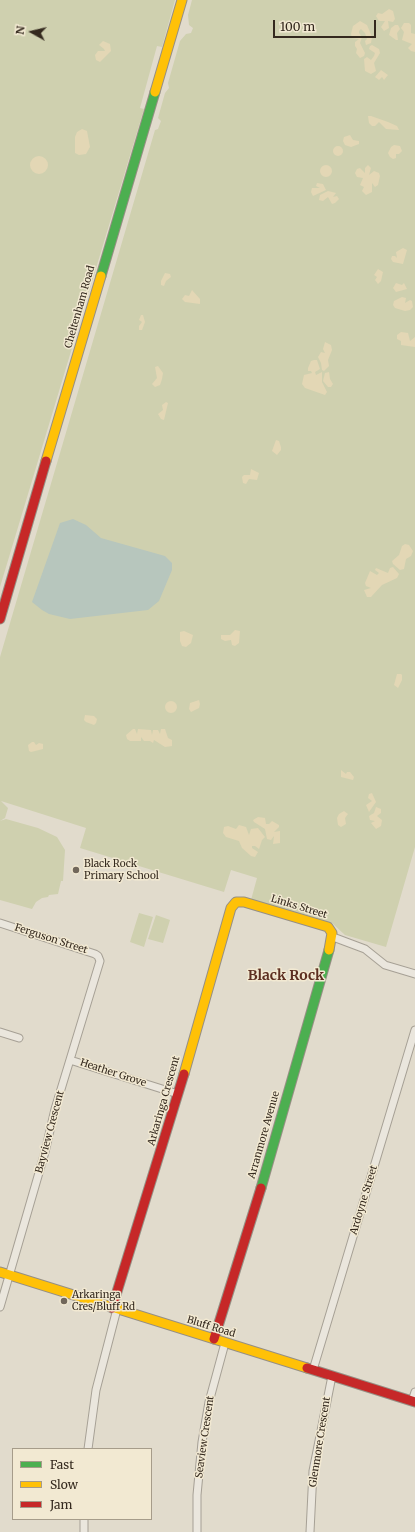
<!DOCTYPE html>
<html>
<head>
<meta charset="utf-8">
<style>
	body { margin:0 }
	#map { position:relative; width:415px; height:1532px; overflow:hidden; background:#e1dbcc; font-family:Merriweather,serif }
	canvas { display:block }
	.legend { position:absolute; left:12px; top:1448px; width:140px; height:72px; box-sizing:border-box; background:#f2e9d2; border:1px solid #a69c8a; margin:0; padding:5px 7px; list-style:none; font-size:12px; color:#34291e }
	.legend li { display:flex; align-items:center; gap:8px; height:20px }
	.legend b { width:20px; border:1px solid #a69c8a }
	.north { position:absolute; left:12px; top:12px; width:40px; height:40px; -webkit-text-stroke:3px #f2e9d2; paint-order:stroke; rotate:278deg; font-size:11px; font-weight:700; line-height:16px; text-align:center; color:#34291e }
	.north::after { content:''; display:block; margin:auto; width:14px; height:18px; background:#34291e; clip-path:polygon(50% 0,100% 100%,50% 72%,0 100%) }
	.scale { position:absolute; left:273px; top:20px; width:103px; height:18px; box-sizing:border-box; border:2px solid #34291e; border-top:0; padding-left:5px; font-size:12px; line-height:14px; white-space:nowrap; color:#34291e; -webkit-text-stroke:3px #f2e9d2; paint-order:stroke }
</style>
</head>
<body>
<div id="map">
<canvas width="415" height="1532"></canvas>
<ul class="legend">
<li><b style="height:5px;background:#4caf50"></b>Fast</li>
<li><b style="height:5px;background:#ffc107"></b>Slow</li>
<li><b style="height:5px;background:#c62828"></b>Jam</li>
</ul>
<div class="north">N</div>
<div class="scale">100 m</div>
</div>
<script>
const c = document.querySelector('canvas').getContext('2d');
c.lineJoin = 'round';
function fillPath(path, color) {
  c.fillStyle = color;
  c.fill(path, 'evenodd');
}
function poly(rows) {
  const path = new Path2D();
  for (const r of rows) {
    if (r.length === 3) {
      path.moveTo(r[0] + r[2], r[1]);
      path.arc(r[0], r[1], r[2], 0, 2 * Math.PI);
      continue;
    }
    path.moveTo(r[0], r[1]);
    for (let i = 2; i < r.length; i += 2) path.lineTo(r[i], r[i + 1]);
  }
  return path;
}
function stroke(path, color, width, dash) {
  c.strokeStyle = color;
  c.lineWidth = width;
  c.lineCap = dash ? 'butt' : 'round';
  c.setLineDash(dash || []);
  c.stroke(path);
}
function write(font, color, halo, rows, align = 'center') {
  c.font = font + ' Merriweather,serif';
  c.lineWidth = 3;
  c.setLineDash([]);
  c.textBaseline = 'middle';
  c.strokeStyle = halo;
  c.fillStyle = color;
  for (const [text, x, y, turn = 0] of rows) {
    c.save();
    c.translate(x, y);
    c.rotate((+turn || 0) * Math.PI / 180);
    c.textAlign = isNaN(turn) ? turn : align;
    if (halo) c.strokeText(text, 0, 0);
    c.fillText(text, 0, 0);
    c.restore();
  }
}
const green = poly([
	[0,0,175,0,162,47,157,46,140,108,144,109,0,587],
	[192,0,415,0,415,847,386,947,345,935,332,923,251,900,257,878,231,870,224,892,80,848,86,828,1,801,8,808,5,818,0,821,0,657,155,130,158,129,161,121,158,118,165,93,169,88,168,83,180,41,186,34,191,33,193,28,189,25,188,15],
	[6,819,38,828,57,837,65,850,63,881,61,881,58,894,49,895,48,897,42,898,36,902,32,909,0,900,0,821],
	[139,913,153,917,144,947,130,942],
	[156,915,170,920,163,943,148,939]
]);
const sand = poly([
	[389,9,393,11,395,19,393,22,388,21,389,28,384,31,381,27,385,21,379,21,376,16,378,13,382,14],
	[360,21,367,25,372,37,371,43,366,45,365,41,367,39,365,33,361,29,359,31,359,33,362,37,360,43,365,53,364,56,360,58,356,53,357,49,355,46,355,42,359,39,352,38,351,34,353,26],
	[404,23,409,23,411,25,411,33,415,34,415,52,411,51,408,48,412,44,402,40,404,32,401,28],
	[395,25,398,25,400,29,397,33,398,40,396,40,389,35,391,28],
	[103,41,110,44,111,51,100,62,96,60,95,55,98,51,105,51,104,49,99,45],
	[372,45,379,49,380,53,374,63,376,71,371,74,365,71,364,59,367,57,371,60,374,56,375,53,369,49,370,46],
	[381,70,388,75,384,80,382,77,379,80,375,77],
	[368,116,371,116,388,122,397,126,399,130,386,129,379,122,375,126,372,126,369,123],
	[82,129,87,131,90,147,86,154,79,155,75,153,75,137,77,132],
	[350,135,353,140,359,141,359,144,351,147,345,145,343,141,344,137],
	[394,145,400,146,402,151,399,154,396,154,396,158,393,159,390,157,388,153,391,147],
	[338,151,5],
	[39,165,9],
	[368,165,371,168,369,175,374,171,379,173,380,176,378,185,375,187,372,183,372,192,366,195,362,191,364,187,360,185,363,178,357,177,355,173,357,169,360,168,365,173,365,168],
	[326,171,6],
	[317,183,323,184,326,190,313,196,311,192,312,188,320,188,316,186],
	[328,191,336,193,333,197,337,196,339,199,335,203,332,204,328,197,323,201,319,200,320,195],
	[403,248,407,250,403,264,393,262,391,259,392,256,395,256,397,258,396,252],
	[378,269,383,272,381,281,378,284,375,280,377,277,374,275],
	[165,273,170,274,171,277,166,281,164,286,161,285,161,281],
	[396,283,402,285,404,283,407,289,396,292,393,288],
	[192,290,200,299,200,304,185,302,182,299,185,295,189,296],
	[402,297,406,298,405,303,410,300,412,301,413,307,410,310,405,311,395,308,393,305,394,301],
	[141,315,143,315,145,322,142,330,139,330,139,326,142,322,139,320],
	[401,332,408,333,410,341,415,337,415,347,401,345,401,341,397,339,397,335],
	[325,342,331,345,332,350,328,360,329,366,324,371,322,370,321,363,318,357,321,352,325,353,323,349],
	[314,360,317,360,320,369,315,372,316,375,322,372,322,382,327,392,325,395,305,388,302,384,304,375,312,373,311,371,308,371,308,368,311,361],
	[158,366,163,373,162,379,160,385,155,387,152,384,157,378,155,367],
	[329,372,330,379,333,384,331,387,328,387,323,381,325,373],
	[166,402,168,403,164,420,161,419,158,414,163,410,162,405],
	[276,440,279,441,281,447,281,450,277,455,272,451],
	[251,469,259,473,257,480,249,479,246,484,243,483,242,477,244,475,250,475],
	[405,544,409,545,413,551,411,556,406,559,404,569,400,570,393,564,392,561,399,555,402,546],
	[393,567,399,574,397,578,382,585,371,597,367,597,364,590,371,588,366,586,365,583,370,571,377,575,379,573,375,570,376,568,388,573,390,568],
	[235,630,240,631,239,643,235,646,232,645,231,640,225,641,221,639,221,635,230,635],
	[184,631,193,635,191,643,186,647,182,646,180,641,180,632],
	[397,674,401,674,402,675,402,680,398,688,394,685],
	[199,700,200,704,199,708,191,712,189,709,190,703],
	[171,707,6],
	[85,715,94,716,97,719,96,723,94,725,86,722,84,720],
	[133,729,135,729,137,734,138,729,151,730,152,735,153,730,158,730,160,734,161,729,165,729,168,738,172,740,172,746,165,747,154,740,153,743,150,741,144,741,141,737,141,741,130,741,127,739,126,735],
	[32,742,34,742,36,745,39,743,43,744,43,749,31,752,29,751,28,745],
	[341,770,346,774,347,772,350,772,354,777,353,780,341,777],
	[372,793,376,802,369,812,366,805,372,801,368,798,369,794],
	[376,807,381,809,381,813,377,816,382,820,381,826,376,829,371,823,375,821,370,820,369,816,374,813],
	[344,811,348,814,345,818,346,824,341,827,338,825,337,818,339,814],
	[258,817,265,818,266,824,269,824,272,821,279,825,279,827,274,832,280,831,280,843,273,844,274,836,271,840,267,839,265,829,254,822,253,820],
	[239,825,246,827,249,835,251,829,258,828,265,837,262,840,259,849,255,846,252,846,252,848,258,852,255,857,251,856,242,848,239,841,226,837,223,833,224,827,228,826,236,829]
]);
const water = poly([
	[73,519,86,525,101,538,165,556,172,563,172,570,159,601,148,610,70,619,49,614,42,610,32,602,60,523]
]);
const street = poly([
	[0,923,95,954,98,956,100,961,55,1109,45,1152,0,1307],
	[333,937,365,949,385,965,415,974],
	[0,1032,19,1038],
	[70,1060,178,1094],
	[313,1370,415,1030],
	[412,1401,415,1392],
	[88,1449,96,1390,117,1309],
	[84,1532,84,1519],
	[197,1532,197,1495,202,1442,209,1402,225,1343],
	[310,1532,313,1471,332,1376]
]);
const fast = poly([
	[101,276,155,92],
	[261,1188,329,950]
]);
const slow = poly([
	[155,92,182,0],
	[46,461,101,276],
	[184,1074,231,908,236,902,244,902,328,927,332,933,329,950],
	[0,1272,307,1368]
]);
const jam = poly([
	[0,619,46,461],
	[112,1308,184,1074],
	[214,1339,261,1188],
	[307,1368,415,1402]
]);
const markers = [
	[76,870,4,"#71675b"],
	[64,1301,4,"#71675b"]
];
const streetNames = [
	["Cheltenham Road",80,307,-74],
	["Links Street",299,907,17],
	["Ferguson Street",51,939,18],
	["Heather Grove",113,1073,18],
	["Arkaringa Crescent",164,1101,-74],
	["Bayview Crescent",50,1132,-75],
	["Arranmore Avenue",264,1135,-74],
	["Ardoyne Street",364,1200,-73],
	["Bluff Road",211,1327,17],
	["Seaview Crescent",205,1437,-82],
	["Glenmore Crescent",320,1442,-81]
];
const poiNames = [
	["Black Rock",84,864],
	["Primary School",84,876],
	["Arkaringa",72,1295],
	["Cres/Bluff Rd",72,1307]
];
const districtNames = [
	["Black Rock",286,976]
];
fillPath(green, '#cfd0af');
fillPath(sand, '#e3d7b5');
fillPath(water, '#b7c6bd');
stroke(street, '#a6a095', 9);
stroke(fast, '#968f84', 11);
stroke(slow, '#968f84', 11);
stroke(jam, '#968f84', 11);
stroke(street, '#eae6dd', 7);
stroke(fast, '#4caf50', 9);
stroke(slow, '#ffc107', 9);
stroke(jam, '#c62828', 9);
for (const [x, y, r, color] of markers) {
  const dot = new Path2D();
  dot.arc(x, y, r, 0, 2 * Math.PI);
  c.fillStyle = color;
  c.fill(dot);
  stroke(dot, '#f2e9d2', 1.5);
}
write('10px', '#34291e', '#f2e9d2', streetNames);
write('10px', '#34291e', '#f2e9d2', poiNames, 'left');
write('bold 14px', '#5d2f21', '#f2e9d2', districtNames);
</script>
</body>
</html>
